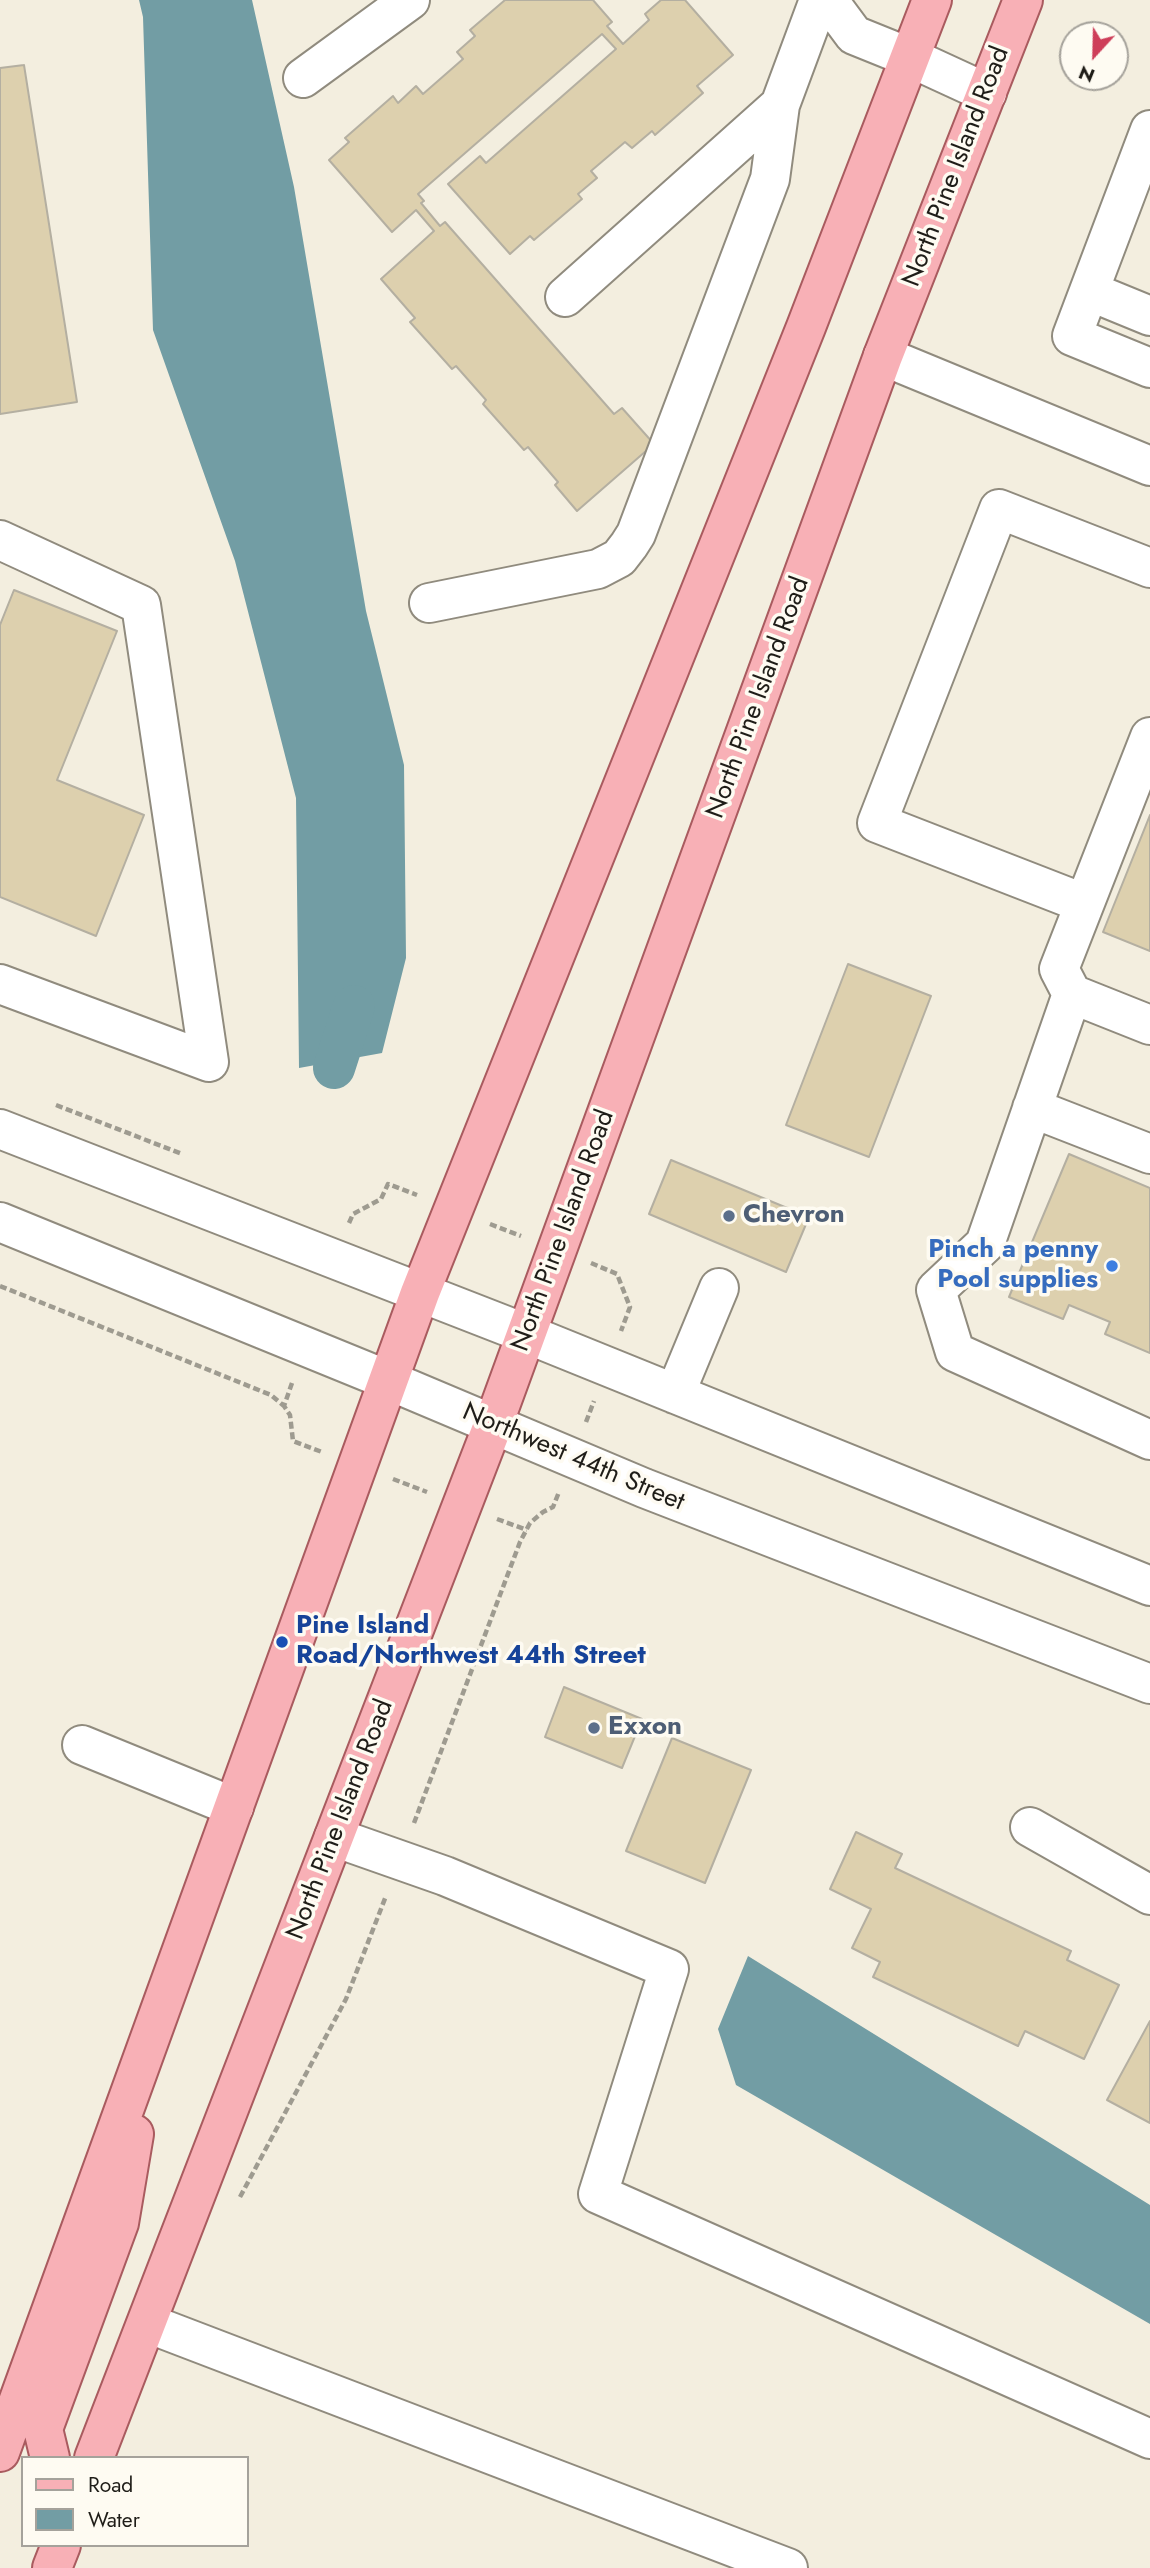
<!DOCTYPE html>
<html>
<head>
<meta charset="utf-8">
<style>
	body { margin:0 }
	#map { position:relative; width:1150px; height:2568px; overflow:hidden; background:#f3eedf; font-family:Jost,sans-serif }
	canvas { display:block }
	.legend { position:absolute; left:21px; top:2456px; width:228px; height:91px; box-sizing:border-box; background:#fefbf2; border:2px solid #a5a29b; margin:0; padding:9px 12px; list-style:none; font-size:21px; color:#1f1d18 }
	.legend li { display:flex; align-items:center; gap:14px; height:35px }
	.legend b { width:35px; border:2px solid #a5a29b }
	.north { position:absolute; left:1059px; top:21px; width:70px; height:70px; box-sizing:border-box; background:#fefbf2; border:2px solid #a5a29b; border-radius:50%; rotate:202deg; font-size:19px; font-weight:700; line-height:28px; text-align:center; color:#1f1d18 }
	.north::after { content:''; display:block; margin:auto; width:24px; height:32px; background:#ce3e59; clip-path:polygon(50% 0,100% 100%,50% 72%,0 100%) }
</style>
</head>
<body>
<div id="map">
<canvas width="1150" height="2568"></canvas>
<ul class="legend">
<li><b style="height:9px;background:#f8b0b6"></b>Road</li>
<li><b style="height:19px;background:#729da4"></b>Water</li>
</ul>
<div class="north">N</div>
</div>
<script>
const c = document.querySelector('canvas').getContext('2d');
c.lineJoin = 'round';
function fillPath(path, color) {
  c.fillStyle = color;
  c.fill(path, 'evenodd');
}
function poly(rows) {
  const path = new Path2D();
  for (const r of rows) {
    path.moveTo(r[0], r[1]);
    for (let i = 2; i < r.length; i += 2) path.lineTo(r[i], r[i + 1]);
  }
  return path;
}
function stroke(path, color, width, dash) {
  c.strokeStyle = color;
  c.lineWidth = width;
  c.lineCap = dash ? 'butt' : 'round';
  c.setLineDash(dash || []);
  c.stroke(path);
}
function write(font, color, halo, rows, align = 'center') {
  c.font = font + ' Jost,sans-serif';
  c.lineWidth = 7;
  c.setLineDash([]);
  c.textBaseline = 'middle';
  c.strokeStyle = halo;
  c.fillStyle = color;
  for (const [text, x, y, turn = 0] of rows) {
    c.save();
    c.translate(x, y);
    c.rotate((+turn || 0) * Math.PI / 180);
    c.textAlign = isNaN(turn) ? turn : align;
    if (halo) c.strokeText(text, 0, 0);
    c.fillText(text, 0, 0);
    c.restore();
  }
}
const water = poly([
	[139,0,252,0,294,187,366,611,404,765,406,958,382,1053,299,1068,296,798,235,561,153,330,143,17],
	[748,1956,1150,2205,1150,2324,736,2085,718,2029]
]);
const canal = poly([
	[334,1068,354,1006]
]);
const building = poly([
	[505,0,593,0,612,22,607,26,623,44,649,20,645,14,661,0,685,0,733,55,697,86,703,93,655,135,652,131,632,148,625,142,591,171,597,178,578,194,582,199,534,240,530,236,510,254,448,184,480,156,486,163,616,49,602,34,418,194,424,201,421,203,440,226,445,222,614,414,622,408,654,444,577,511,555,485,558,482,528,447,524,450,483,404,486,400,456,366,452,369,410,322,415,318,381,279,434,231,416,210,392,232,329,160,349,142,345,138,393,96,398,103,416,86,423,94,463,59,457,52,475,36,470,30,505,0],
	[24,65,77,402,0,414,0,68,24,65],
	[14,590,117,631,57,780,144,815,96,936,0,897,0,625,14,590],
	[1150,815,1150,951,1103,932,1150,815],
	[848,964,931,996,869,1157,786,1125,848,964],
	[1069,1154,1150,1188,1150,1353,1105,1334,1110,1322,1069,1305,1063,1319,1009,1297,1069,1154],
	[671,1160,809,1217,786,1272,649,1214,671,1160],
	[564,1687,642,1719,622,1768,545,1737,564,1687],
	[672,1738,751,1770,705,1883,626,1851,672,1738],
	[856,1832,902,1854,895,1868,1071,1951,1067,1960,1119,1985,1084,2059,1025,2031,1018,2046,873,1977,880,1962,852,1948,871,1909,830,1889,856,1832],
	[1150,2021,1150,2123,1107,2100,1150,2021]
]);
const path = poly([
	[56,1105,182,1154],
	[349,1223,353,1214,381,1199,388,1184,417,1195],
	[490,1224,521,1236],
	[591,1263,617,1274,630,1307,621,1331],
	[0,1286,271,1395,284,1406],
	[292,1383,284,1406,290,1415,293,1441,322,1452],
	[586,1422,594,1401],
	[393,1479,427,1492],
	[497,1519,527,1530],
	[414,1823,520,1542,530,1523,543,1512,553,1507,559,1492],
	[240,2197,346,1999,386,1896]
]);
const minor = poly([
	[828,0,854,35,911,58,987,93],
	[303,78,410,0],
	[1150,130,1072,336,1150,368],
	[1089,291,1150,316],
	[565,297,780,105,819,0],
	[883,356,1150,466],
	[0,540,141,605,209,1062,0,984],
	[429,603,598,569,619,558,629,545,636,534,770,179,780,105],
	[1083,903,877,823,999,509,1150,568],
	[1072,994,1059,969,1150,737],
	[1150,1025,1072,994,985,1244,936,1290,955,1352,1150,1440],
	[1032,1108,1150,1154],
	[0,1129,527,1334,1150,1586],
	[0,1222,390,1381,644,1488,1150,1684],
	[675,1394,719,1288],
	[82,1745,234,1807],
	[1030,1827,1150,1895],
	[334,1837,445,1876,669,1969,598,2194,1150,2439],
	[147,2323,788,2568]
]);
const major = poly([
	[0,2452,420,1293,806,327,932,0],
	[50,2458,43,2429,119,2223,134,2134],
	[94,2458,493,1425,883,356,1023,0],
	[52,2568,61,2545]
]);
const markers = [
	[729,1216,7,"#5c6f8a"],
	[1112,1266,7,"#3f7fe0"],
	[282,1642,7,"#1a4fb4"],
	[594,1728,7,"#5c6f8a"]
];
const streetNames = [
	["North Pine Island Road",957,167,-69],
	["North Pine Island Road",759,698,-70],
	["North Pine Island Road",564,1231,-70],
	["Northwest 44th Street",573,1458,23],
	["North Pine Island Road",341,1820,-69]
];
const serviceNames = [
	["Chevron",743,1216],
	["Exxon",608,1728]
];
const shopNames = [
	["Pinch a penny",1098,1251],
	["Pool supplies",1098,1281]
];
const transitNames = [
	["Pine Island",296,1627],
	["Road/Northwest 44th Street",296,1657]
];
fillPath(water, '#729da4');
stroke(canal, '#729da4', 42);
fillPath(building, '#ddd0ae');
stroke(building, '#b4afa1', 2);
stroke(minor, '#908b7e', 42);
stroke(major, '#a95b5f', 42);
stroke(path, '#9e9b90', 4.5, [7, 3.5]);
stroke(minor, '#fff', 38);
stroke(major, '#f8b0b6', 38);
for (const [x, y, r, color] of markers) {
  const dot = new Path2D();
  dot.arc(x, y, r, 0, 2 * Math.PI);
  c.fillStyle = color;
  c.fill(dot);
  stroke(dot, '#fefbf2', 2.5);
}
write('26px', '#1f1d18', '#fefbf2', streetNames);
write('bold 26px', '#4e5e75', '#fefbf2', serviceNames, 'left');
write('bold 26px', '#366cbe', '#fefbf2', shopNames, 'right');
write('bold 26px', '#164399', '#fefbf2', transitNames, 'left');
</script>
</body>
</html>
